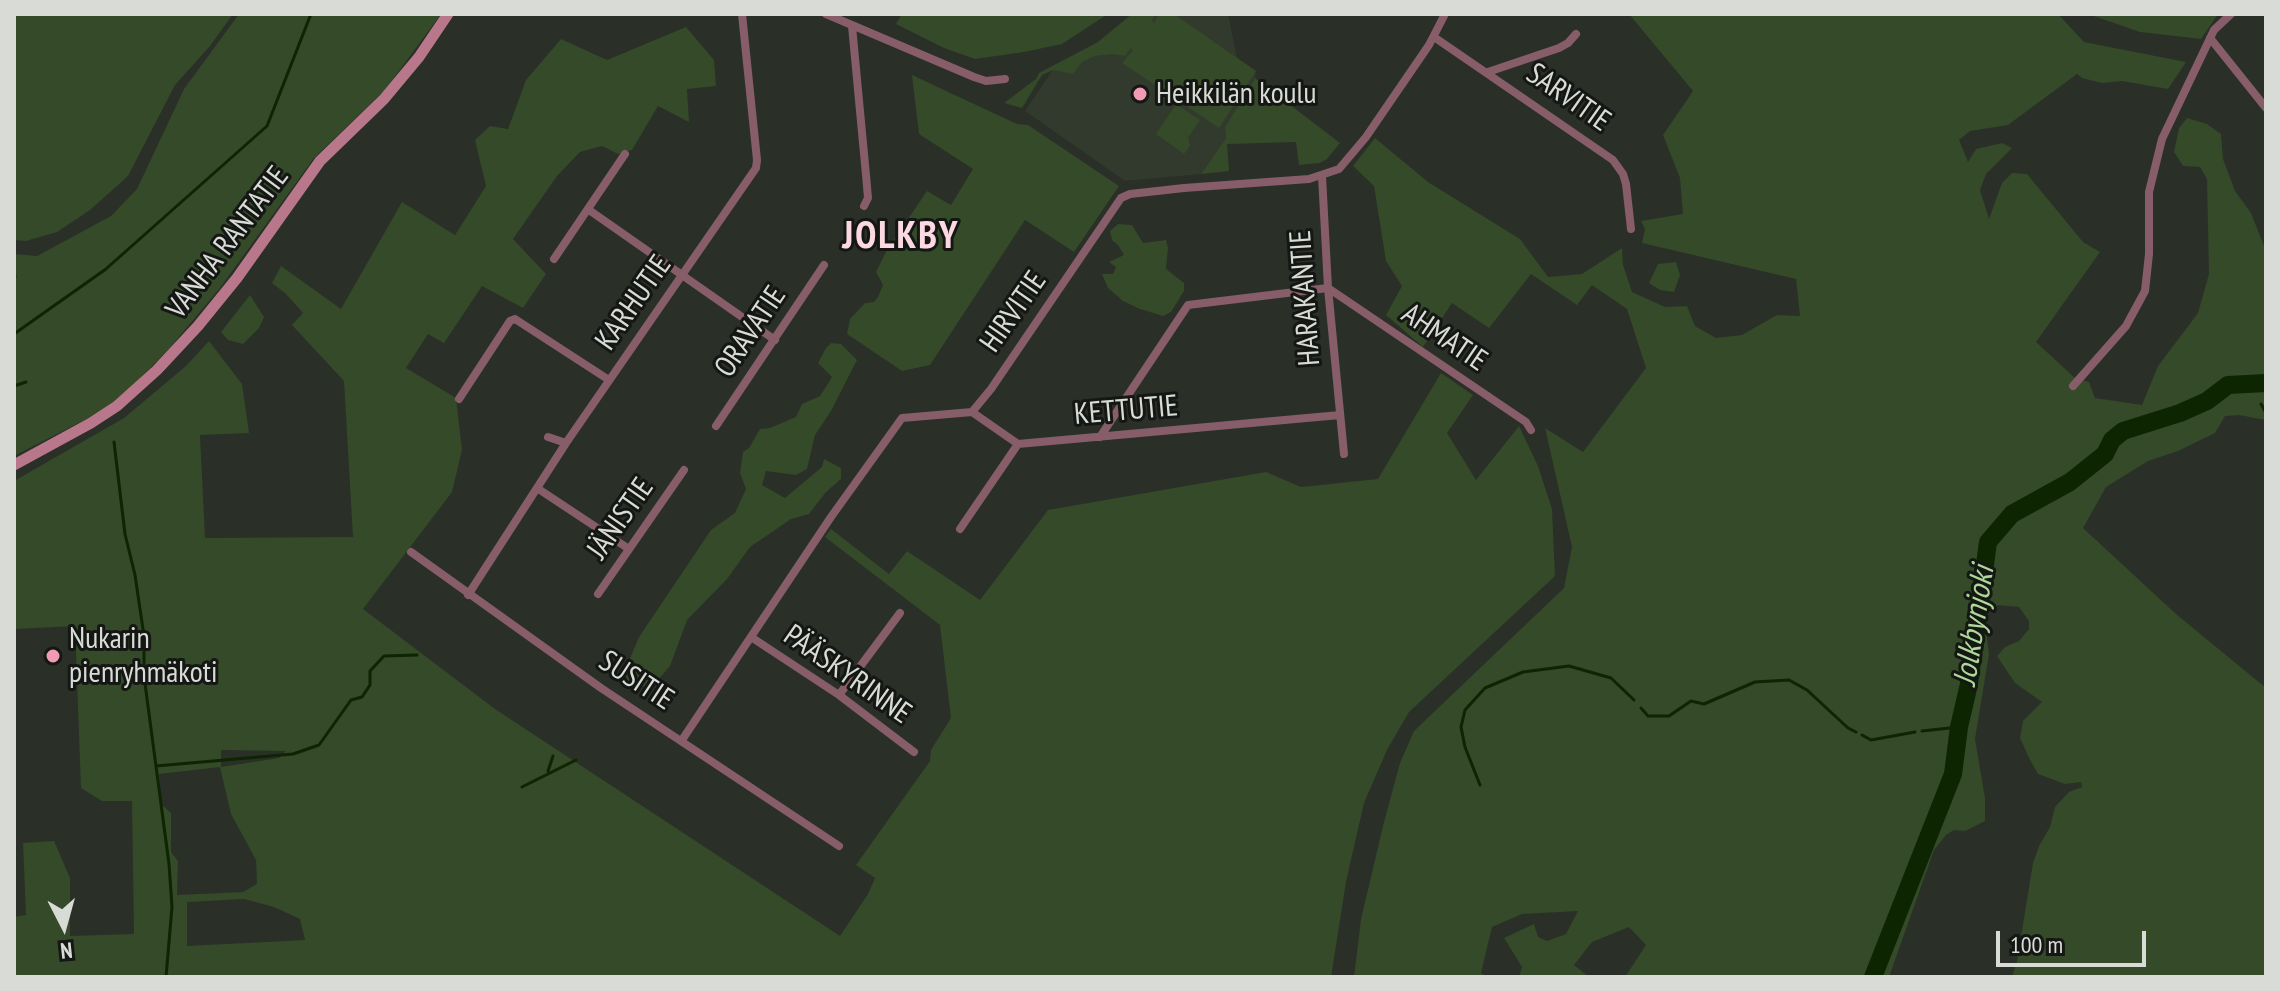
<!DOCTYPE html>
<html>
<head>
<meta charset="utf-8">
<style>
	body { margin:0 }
	#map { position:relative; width:2280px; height:991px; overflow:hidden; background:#2a2f28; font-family:"PT Sans Narrow",sans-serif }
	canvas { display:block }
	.frame { position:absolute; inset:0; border:16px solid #d8dbd6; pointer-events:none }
	.north { position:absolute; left:24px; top:887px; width:80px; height:80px; -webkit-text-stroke:6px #141713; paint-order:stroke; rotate:174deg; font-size:22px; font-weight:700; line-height:32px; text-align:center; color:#d8dbd6 }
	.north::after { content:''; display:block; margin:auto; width:28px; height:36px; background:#d8dbd6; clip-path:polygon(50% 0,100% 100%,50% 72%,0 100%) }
	.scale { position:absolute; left:1996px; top:931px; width:150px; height:36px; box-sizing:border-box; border:4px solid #d8dbd6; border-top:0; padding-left:10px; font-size:24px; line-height:28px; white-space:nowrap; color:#d8dbd6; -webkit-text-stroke:6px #141713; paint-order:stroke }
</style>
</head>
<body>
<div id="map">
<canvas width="2280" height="991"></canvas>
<div class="frame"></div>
<div class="north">N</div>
<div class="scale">100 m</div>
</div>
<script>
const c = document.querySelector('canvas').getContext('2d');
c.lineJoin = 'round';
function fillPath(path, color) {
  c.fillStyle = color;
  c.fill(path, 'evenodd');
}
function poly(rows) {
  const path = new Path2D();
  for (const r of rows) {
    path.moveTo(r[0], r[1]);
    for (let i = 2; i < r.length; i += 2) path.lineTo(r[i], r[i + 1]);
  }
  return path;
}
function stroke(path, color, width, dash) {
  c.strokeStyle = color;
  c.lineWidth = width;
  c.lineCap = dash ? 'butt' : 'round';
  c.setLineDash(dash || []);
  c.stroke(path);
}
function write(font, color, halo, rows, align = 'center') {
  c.font = font + ' "PT Sans Narrow",sans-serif';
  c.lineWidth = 6;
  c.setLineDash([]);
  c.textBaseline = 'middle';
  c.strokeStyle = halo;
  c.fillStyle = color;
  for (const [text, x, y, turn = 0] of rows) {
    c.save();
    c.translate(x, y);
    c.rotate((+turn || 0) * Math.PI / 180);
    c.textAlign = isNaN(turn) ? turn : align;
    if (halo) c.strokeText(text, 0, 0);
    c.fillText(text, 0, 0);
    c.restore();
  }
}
const built = poly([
	[1132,14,1228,14,1237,58,1256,71,1255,78,1225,127,1226,138,1201,174,1125,181,1025,111,1054,68,1098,42]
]);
const green = poly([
	[16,14,233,14,210,46,175,85,128,176,90,210,57,232,26,241,14,240],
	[239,14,441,14,385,90,314,158,220,288,168,350,112,406,14,456,14,284,17,276,14,274,14,254,37,256,111,216,137,189,184,89],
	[902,14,1108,14,1062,44,1024,52,975,59,944,48,896,24],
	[1132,14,1155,14,1152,21,1154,23,1159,14,1174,14,1256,71,1219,128,1122,63,1133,50,1131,48,1125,56,1113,54,1095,56,1082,62,1073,74,1053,70,1042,75,1022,108,1004,103,1036,79,1039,73,1098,42],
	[1629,14,2058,14,2084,42,2186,62,2168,89,2122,81,2102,83,2082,78,2077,74,2008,125,1970,131,1959,140,1968,162,1976,149,2002,143,2012,148,1986,174,1980,190,1989,219,2002,183,2012,173,2027,174,2083,242,2100,252,2036,342,2075,378,2089,382,2095,398,2142,405,2158,366,2198,313,2209,274,2207,179,2200,167,2183,166,2174,152,2179,128,2187,118,2207,124,2221,134,2223,159,2235,191,2251,213,2266,251,2266,420,2239,415,2225,416,2215,433,2178,451,2148,461,2106,487,2083,528,2176,614,2266,688,2266,977,2012,977,2017,961,2033,863,2039,846,2050,827,2055,807,2069,792,2082,787,2081,782,2065,784,2038,774,2029,758,2020,738,2023,721,2042,702,2015,683,1997,656,2005,647,2019,641,2029,629,2029,621,2019,607,1998,605,1988,614,1986,631,1989,654,1975,739,1985,798,1985,821,1965,831,1954,830,1946,835,1934,850,1889,977,1625,977,1646,945,1629,927,1592,942,1574,965,1589,977,1519,977,1522,967,1504,938,1534,924,1538,937,1547,941,1566,934,1578,911,1522,914,1492,927,1481,973,1487,977,1354,977,1361,919,1384,822,1400,763,1414,731,1564,588,1572,547,1545,428,1583,452,1646,368,1627,309,1592,285,1577,305,1531,274,1489,328,1452,303,1423,347,1386,315,1402,286,1386,261,1374,186,1353,166,1375,138,1428,182,1520,239,1548,277,1582,274,1622,248,1623,265,1632,292,1665,307,1687,306,1695,326,1716,338,1742,335,1777,315,1800,316,1796,279,1642,243,1645,229,1641,221,1683,214,1680,178,1663,135,1693,91],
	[2088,14,2218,14,2201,39,2140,32],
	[686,27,714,60,716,86,687,89,689,122,658,106,632,150,618,154,602,146,580,152,557,176,513,239,546,274,523,308,482,286,444,343,428,334,406,368,456,398,462,450,452,492,363,609,495,709,840,936,868,894,875,878,856,865,930,761,931,750,951,718,940,625,825,537,831,529,889,574,907,551,980,600,1048,510,1266,472,1301,487,1378,479,1441,373,1473,395,1447,433,1476,480,1519,426,1538,466,1552,509,1555,576,1409,712,1387,750,1364,803,1346,882,1331,977,14,977,14,917,26,915,23,843,54,841,70,878,70,936,134,934,132,801,102,801,81,788,75,626,14,629,14,481,124,418,186,366,209,341,242,384,249,433,200,435,205,538,353,537,344,381,292,325,303,313,286,294,272,283,281,266,341,309,402,202,455,235,486,186,475,140,490,126,508,129,526,80,561,39,607,60],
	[221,750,285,751,285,752,279,758,221,767],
	[220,767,231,814,256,860,257,884,243,892,177,895,178,861,171,852,171,813,161,804,159,774],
	[244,899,274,907,300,919,305,940,187,946,187,902],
	[912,75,1017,124,1028,125,1119,186,1074,252,1025,220,930,365,902,371,847,334,850,319,865,303,874,302,878,297,883,285,876,272,887,250,927,191,951,205,973,169,919,134],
	[1255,78,1340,143,1327,159,1320,163,1299,165,1296,142,1227,144,1229,171,1201,174,1226,138,1225,127],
	[1176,104,1200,120,1188,138,1190,146,1184,154,1156,134],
	[1118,224,1132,225,1143,243,1166,240,1168,248,1166,269,1184,283,1184,291,1171,312,1163,316,1140,309,1123,301,1108,288,1102,274,1113,274,1116,267,1109,262,1124,255,1118,245,1112,240,1110,231],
	[1676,262,1680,275,1674,292,1660,290,1649,283,1658,264],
	[250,295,264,317,259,328,243,344,228,340,221,332],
	[831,343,841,344,857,360,831,411,815,435,807,469,796,475,766,471,762,485,785,498,822,467,824,459,841,468,841,479,826,492,809,514,791,519,750,547,727,579,687,620,670,666,652,687,629,685,624,673,639,637,711,530,735,513,746,489,740,473,743,452,749,448,760,429,770,428,796,417,802,404,820,396,832,377,818,363,826,348]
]);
const stream = poly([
	[107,268,267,126,311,14],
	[14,334,106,269],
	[14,386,26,382],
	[2261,404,2266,413],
	[114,442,125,534,135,575,144,636,144,676,169,864,172,907,166,977],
	[1641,708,1648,716,1669,716,1691,701,1704,704,1755,682,1789,680,1807,690,1848,728,1856,732],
	[1922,731,1959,727],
	[1862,735,1871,740,1915,732],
	[156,766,293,754,319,745,351,700,362,697,370,685,370,671,384,656,417,655],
	[548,771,553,756],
	[1480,785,1465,747,1461,727,1465,710,1485,688,1523,672,1569,666,1611,678,1634,700],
	[522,787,576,760]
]);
const river = poly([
	[1873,977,1953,774,1959,727,1969,684,1988,542,2012,514,2070,482,2105,454,2112,440,2123,431,2180,413,2207,401,2228,385,2266,383]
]);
const minor = poly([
	[826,14,974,77,986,81,1005,79],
	[852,26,866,175,868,198,864,206],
	[1434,37,1613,160,1623,174,1626,184,1631,229],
	[2210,38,2266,108],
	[1488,72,1559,48,1568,43,1576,34],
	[1322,176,1328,288,1344,454],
	[589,210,775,340],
	[554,259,625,154],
	[2073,386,2126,326,2145,291,2149,254,2149,192,2162,139,2214,30,2231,14],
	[459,399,510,321,515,319,609,380],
	[972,412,1018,444],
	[716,426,824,265],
	[548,437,566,443],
	[1100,437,1188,305,1328,288,1526,422,1531,430],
	[537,488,629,549],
	[960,529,1018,444,1340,415],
	[411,552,601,688,839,846],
	[598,594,684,470],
	[468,595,566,443,756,168,757,160,742,14],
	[751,637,839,695,914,752],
	[839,695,900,613],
	[682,740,831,517,902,418,972,412,991,389,1121,198,1130,194,1184,188,1309,179,1339,169,1366,137,1429,45,1445,14]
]);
const secondary = poly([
	[14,465,91,423,117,406,157,370,198,326,237,278,320,161,384,99,419,57,448,14]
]);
const markers = [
	[1140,94,8,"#f19ab4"],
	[53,656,8,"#f19ab4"]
];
const poiNames = [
	["Heikkilän koulu",1156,94],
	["Nukarin",69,639],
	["pienryhmäkoti",69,673]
];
const streetNames = [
	["SARVITIE",1568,98,35],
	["VANHA RANTATIE",228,243,-53],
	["HARAKANTIE",1306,298,-94],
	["KARHUTIE",634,303,-55],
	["HIRVITIE",1014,312,-55],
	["ORAVATIE",751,332,-56],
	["AHMATIE",1444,338,34],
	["KETTUTIE",1126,411,-5],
	["JÄNISTIE",621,519,-55],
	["PÄÄSKYRINNE",847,675,35],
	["SUSITIE",636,681,33]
];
const waterNames = [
	["Jolkbynjoki",1975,626,-81]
];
const districtNames = [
	["JOLKBY",901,237]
];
fillPath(built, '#313a2c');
fillPath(green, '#344a28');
stroke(stream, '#0e2501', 3);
stroke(river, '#0e2501', 18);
stroke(minor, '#875d69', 8);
stroke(secondary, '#b8778a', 11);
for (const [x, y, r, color] of markers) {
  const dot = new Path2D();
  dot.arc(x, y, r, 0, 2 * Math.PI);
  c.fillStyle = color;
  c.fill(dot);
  stroke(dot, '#141713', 3);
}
write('30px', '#d8dbd6', '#141713', poiNames, 'left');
write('30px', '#d8dbd6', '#141713', streetNames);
write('italic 32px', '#add899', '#141713', waterNames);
c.letterSpacing = '2px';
write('bold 38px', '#fcd9e2', '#141713', districtNames);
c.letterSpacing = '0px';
</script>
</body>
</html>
